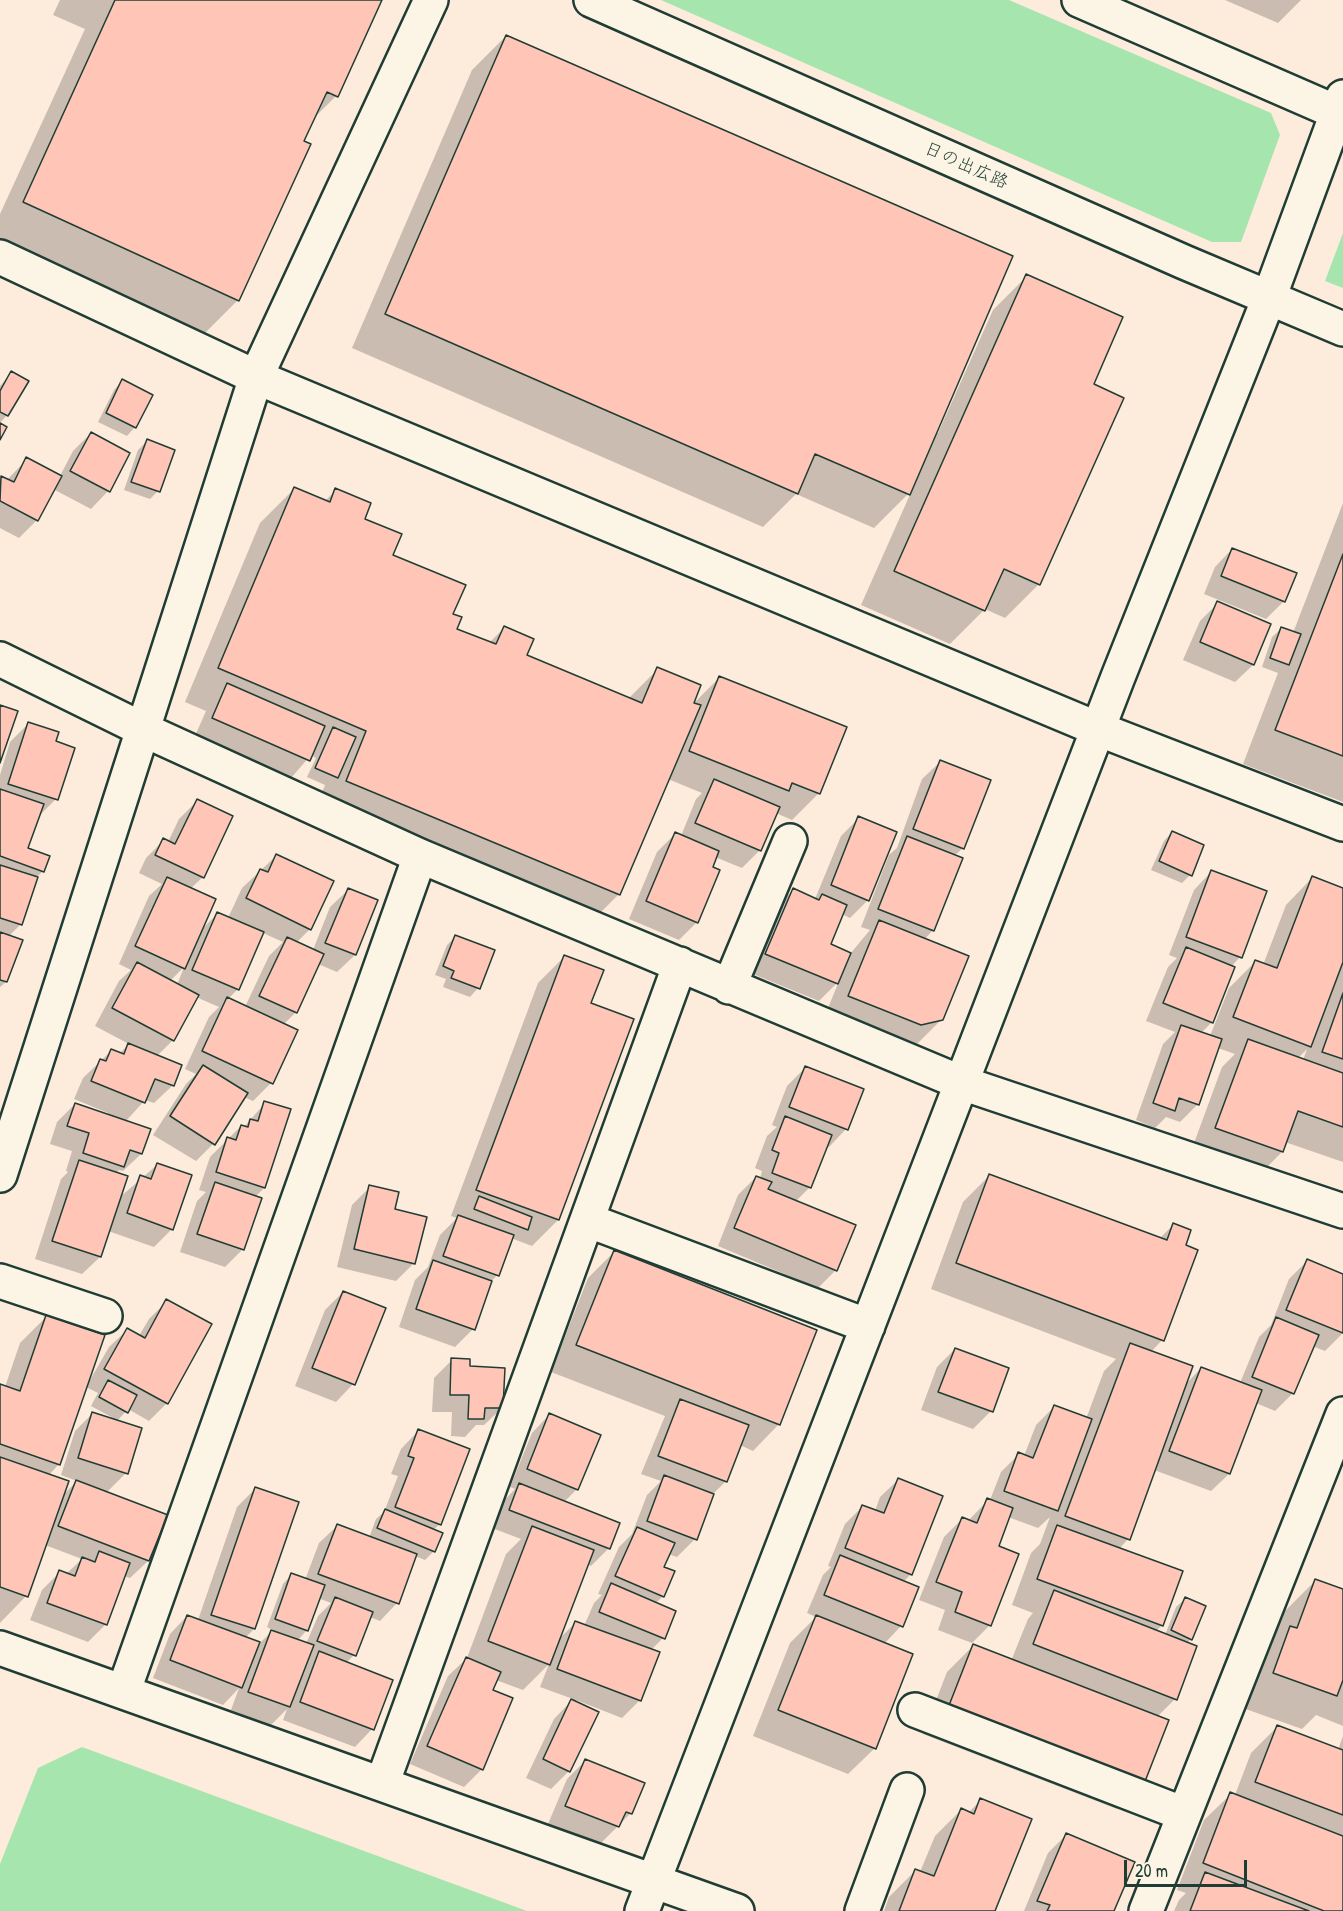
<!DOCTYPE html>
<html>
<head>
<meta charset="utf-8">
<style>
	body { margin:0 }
	#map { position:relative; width:1343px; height:1911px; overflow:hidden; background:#fdebdc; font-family:"Patrick Hand",sans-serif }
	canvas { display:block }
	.scale { position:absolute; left:1124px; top:1860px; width:123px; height:27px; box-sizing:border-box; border:3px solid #1f3d34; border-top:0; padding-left:8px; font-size:18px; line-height:21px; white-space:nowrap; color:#1f3d34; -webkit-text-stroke:4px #fcf5e5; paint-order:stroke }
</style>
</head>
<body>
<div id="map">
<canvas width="1343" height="1911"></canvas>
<div class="scale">20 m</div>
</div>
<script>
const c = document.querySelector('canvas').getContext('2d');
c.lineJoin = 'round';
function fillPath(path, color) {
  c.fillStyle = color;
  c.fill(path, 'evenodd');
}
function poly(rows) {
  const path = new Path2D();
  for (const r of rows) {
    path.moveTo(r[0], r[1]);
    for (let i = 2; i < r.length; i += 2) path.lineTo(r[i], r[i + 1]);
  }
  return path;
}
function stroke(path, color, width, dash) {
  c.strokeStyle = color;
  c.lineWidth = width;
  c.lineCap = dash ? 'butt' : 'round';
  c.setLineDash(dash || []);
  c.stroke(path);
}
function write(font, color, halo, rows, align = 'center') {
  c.font = font + ' "Patrick Hand","Klee One",sans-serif';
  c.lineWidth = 4.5;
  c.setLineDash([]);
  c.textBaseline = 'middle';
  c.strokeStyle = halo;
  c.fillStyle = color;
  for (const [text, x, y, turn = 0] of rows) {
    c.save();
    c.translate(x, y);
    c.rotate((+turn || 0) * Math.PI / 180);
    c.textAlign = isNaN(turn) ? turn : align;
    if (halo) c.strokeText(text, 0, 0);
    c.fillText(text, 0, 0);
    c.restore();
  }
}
const green = poly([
	[661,0,1009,0,1271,113,1280,135,1241,242,1212,242],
	[1343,233,1343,288,1325,281],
	[82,1747,527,1911,0,1911,0,1864,38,1768]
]);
const shadow = poly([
	[60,0,380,0,336,96,312,120,238,300,204,334,0,241,0,214,85,29,53,15],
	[1225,0,1301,0,1278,23],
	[506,36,935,432,938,433,993,310,1027,276,1092,385,1039,584,1005,618,985,609,950,644,861,605,912,490,874,528,796,494,763,527,352,348,472,70],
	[11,373,7,415,0,423,0,386],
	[122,381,135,427,127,436,98,422,114,390],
	[91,433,108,491,91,509,53,489,37,520,19,538,0,528,0,479,7,480,27,459,60,476,73,451],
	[147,441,158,491,150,499,124,490,138,450],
	[294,489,324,502,336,490,391,556,451,615,455,629,489,643,504,628,525,656,628,699,658,669,691,706,719,678,819,793,792,820,776,813,760,850,742,868,715,857,697,922,679,940,629,919,657,852,675,834,681,836,696,799,702,793,668,779,619,894,585,928,313,815,325,785,307,777,316,758,311,755,291,778,195,736,206,711,185,702,260,523],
	[1343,503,1343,802,1243,764,1278,673,1262,667,1272,637,1281,629,1293,633],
	[1232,549,1284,601,1266,619,1204,594,1215,567],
	[1218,603,1253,665,1235,682,1183,660,1200,621],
	[28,724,54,742,56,799,38,817,26,849,43,871,37,877,21,924,9,936,6,982,0,987,0,775,10,742],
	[940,762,963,848,954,856,933,930,924,940,942,1019,915,1046,822,1023,839,981,819,1001,748,972,775,908,793,890,815,899,841,836,859,818,868,900,850,918,842,914,829,945,850,954,870,930,861,927,889,855,897,848,922,779],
	[197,801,203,877,190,889,201,930,218,913,228,918,242,888,277,855,310,929,296,943,313,950,330,907,348,890,355,955,337,972,318,964,296,1012,283,1025,296,1031,271,1083,253,1101,244,1097,213,1144,196,1161,153,1135,186,1084,196,1074,185,1069,209,1017,219,1007,196,997,173,1040,157,1056,180,1065,172,1086,154,1103,145,1100,125,1122,141,1154,123,1171,119,1170,115,1174,119,1198,158,1164,172,1229,154,1247,108,1231,100,1257,82,1274,35,1259,61,1179,68,1172,66,1171,72,1151,50,1144,57,1122,75,1104,107,1115,108,1113,74,1099,83,1078,111,1051,119,1054,129,1044,95,1026,119,981,131,970,119,964,149,896,162,884,139,873,146,858,164,840,168,842,179,819],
	[263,933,283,942,269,956,245,1007,228,999,238,989],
	[184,967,177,985,170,981],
	[1172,832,1190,875,1182,883,1151,870,1164,841],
	[1211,872,1240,957,1231,967,1212,1022,1201,1033,1210,1036,1229,988,1255,962,1263,965,1286,905,1312,878,1343,890,1343,1162,1285,1142,1282,1152,1256,1178,1190,1154,1222,1067,1235,1054,1218,1048,1198,1104,1180,1122,1166,1117,1155,1128,1136,1120,1163,1044,1175,1032,1146,1021,1168,967,1177,958,1169,955,1194,890],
	[1307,1049,1303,1060,1298,1058],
	[456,936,478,988,470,997,443,987,446,979,435,975,447,945],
	[564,957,589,1004,632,1020,558,1220,532,1246,511,1238,497,1275,489,1284,473,1329,455,1347,399,1327,415,1280,428,1267,440,1235,457,1218,451,1216,538,983],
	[805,1068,862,1090,846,1129,829,1147,826,1146,810,1187,795,1202,836,1270,818,1288,718,1246,738,1195,756,1177,760,1179,762,1171,755,1168,767,1136,777,1127,772,1125,787,1086],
	[265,1103,264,1188,255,1197,243,1249,225,1267,180,1252,197,1201,206,1192,199,1190,210,1157,241,1126,244,1127],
	[990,1175,1159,1239,1173,1225,1162,1340,1151,1352,1185,1385,1201,1368,1240,1383,1259,1337,1271,1325,1289,1279,1307,1261,1343,1275,1343,1333,1325,1351,1312,1346,1293,1393,1275,1411,1256,1403,1229,1474,1211,1491,1154,1470,1128,1539,1119,1549,1162,1625,1155,1632,1165,1635,1176,1607,1185,1599,1191,1639,1186,1644,1175,1699,1157,1717,1143,1783,1117,1809,923,1734,947,1672,973,1646,1011,1661,1028,1619,1033,1613,1012,1605,1031,1553,1040,1544,1050,1517,1038,1528,1008,1517,997,1547,990,1625,972,1643,938,1630,945,1610,919,1600,944,1537,962,1519,968,1521,988,1500,990,1500,1001,1472,1019,1454,1024,1456,1036,1425,1054,1407,1086,1419,1104,1371,1116,1359,931,1289,963,1202],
	[370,1187,393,1210,414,1263,396,1281,337,1267,352,1205],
	[614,1252,779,1424,753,1451,740,1445,726,1481,712,1495,695,1539,677,1557,668,1554,662,1568,663,1596,655,1604,663,1638,651,1650,640,1700,622,1718,576,1700,575,1703,597,1713,569,1771,551,1789,526,1778,554,1719,573,1699,540,1687,549,1664,523,1690,496,1680,491,1690,482,1769,464,1787,410,1764,448,1676,467,1658,506,1554,521,1539,492,1528,502,1503,515,1489,510,1487,532,1433,549,1415,577,1489,564,1502,609,1548,591,1566,587,1564,558,1640,576,1622,584,1626,594,1603,602,1595,598,1594,619,1547,632,1534,647,1495,661,1481,641,1474,665,1416,551,1372,588,1278],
	[343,1292,353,1384,336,1402,295,1386,325,1310],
	[167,1301,167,1403,149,1421,128,1409,117,1421,126,1473,106,1493,148,1561,130,1578,124,1576,106,1624,88,1642,30,1620,42,1590,60,1572,66,1574,82,1559,45,1545,26,1596,0,1623,0,1386,5,1387,20,1343,46,1317,59,1464,48,1476,62,1496,77,1481,61,1475,75,1431,93,1413,115,1419,91,1406,98,1393,86,1387,109,1347,127,1330,139,1336,149,1319],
	[955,1349,1007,1369,991,1411,973,1429,921,1410,937,1367],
	[452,1360,502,1408,484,1425,476,1425,465,1437,451,1436,452,1412,432,1412,434,1378],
	[418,1431,440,1524,433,1530,434,1551,425,1560,415,1556,397,1603,380,1621,370,1617,354,1655,346,1663,372,1729,355,1747,283,1720,287,1709,271,1725,231,1710,239,1688,223,1705,153,1678,170,1634,187,1616,198,1620,237,1507,255,1489,254,1629,245,1638,260,1643,273,1630,267,1627,283,1584,291,1575,305,1580,319,1543,337,1526,369,1538,376,1519,384,1512,398,1476,391,1474,401,1449],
	[318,1598,331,1603,318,1616,306,1644,297,1641,307,1630],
	[898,1480,911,1574,903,1582,901,1626,884,1644,875,1748,848,1774,753,1736,790,1643,816,1617,807,1613,823,1575,831,1567,828,1566,845,1524,863,1506,875,1511,880,1497],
	[1316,1580,1343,1591,1343,1726,1316,1715,1302,1729,1240,1707,1257,1662,1269,1650,1282,1614],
	[1277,1727,1338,1750,1343,1736,1343,1911,1174,1911,1179,1900,1186,1893,1177,1890,1204,1820,1231,1794,1235,1795,1251,1753],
	[585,1761,631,1813,600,1844,548,1824,567,1779],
	[981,1800,994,1911,884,1911,889,1897,916,1870,920,1872,935,1836,961,1810,968,1813],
	[1066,1835,1113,1911,1024,1911,1048,1853]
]);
const building = poly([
	[115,0,382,0,338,97,327,92,304,141,311,144,239,301,23,202,115,0],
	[506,35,1013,256,910,495,815,454,798,494,385,314,506,35],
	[1026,274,1123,317,1094,384,1124,398,1040,585,1004,569,985,611,894,571,1026,274],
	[11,371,29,381,8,416,0,412,0,391,11,371],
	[122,379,153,395,136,428,106,413,122,379],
	[0,423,7,427,0,440,0,423],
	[91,432,130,453,110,492,70,471,91,432],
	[147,439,175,450,160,492,131,482,147,439],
	[26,457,62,476,38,521,0,501,1,476,14,482,26,457],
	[294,487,330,502,335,488,371,503,365,519,402,534,393,555,466,585,453,614,462,617,457,629,496,644,504,626,534,639,527,655,642,703,657,667,701,685,694,703,701,705,620,895,346,781,366,731,218,668,294,487],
	[1232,548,1297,573,1285,602,1221,576,1232,548],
	[1343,554,1343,756,1275,730,1343,554],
	[1217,601,1271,624,1254,665,1200,642,1217,601],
	[1281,627,1301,634,1289,665,1270,658,1281,627],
	[719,676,847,727,820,794,792,783,789,791,689,751,719,676],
	[227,683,325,726,310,761,212,718,227,683],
	[0,705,18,711,0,763,0,705],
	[28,722,59,732,56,741,75,748,58,800,8,784,28,722],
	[333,727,356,737,338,778,315,768,333,727],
	[940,760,991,780,964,849,913,829,940,760],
	[714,779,780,807,761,851,695,823,714,779],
	[0,789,44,804,28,848,50,856,44,872,0,856,0,789],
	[197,799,233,816,204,878,155,855,163,838,175,844,197,799],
	[858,816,897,832,869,901,831,885,858,816],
	[1172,831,1204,845,1192,876,1159,861,1172,831],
	[675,832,719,851,713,867,720,870,698,923,646,901,675,832],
	[907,836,963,858,934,931,878,909,907,836],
	[276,854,334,881,311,930,246,898,260,869,268,872,276,854],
	[0,865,38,877,22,925,0,918,0,865],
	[1211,870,1267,891,1242,958,1186,937,1211,870],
	[1312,876,1343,888,1343,962,1311,1047,1233,1017,1255,960,1277,968,1312,876],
	[167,877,216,899,185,969,135,946,167,877],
	[348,888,378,900,356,955,325,943,348,888],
	[793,888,819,900,822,894,847,905,831,944,851,953,838,984,765,954,793,888],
	[217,912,264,932,239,990,192,970,217,912],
	[879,920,969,956,943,1020,921,1025,848,996,879,920],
	[0,932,23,940,7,982,0,980,0,932],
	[455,935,495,950,480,989,451,978,454,971,443,966,455,935],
	[287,937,324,954,297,1013,259,996,287,937],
	[1186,947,1235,967,1213,1023,1163,1003,1186,947],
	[564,955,604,970,591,1003,634,1019,559,1220,476,1190,564,955],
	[137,962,199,995,174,1041,112,1008,137,962],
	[1343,993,1343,1059,1322,1052,1343,993],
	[227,997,298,1030,273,1084,202,1051,227,997],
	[1181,1025,1222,1039,1199,1105,1179,1098,1175,1111,1153,1103,1181,1025],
	[1248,1039,1343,1073,1343,1127,1298,1111,1283,1152,1215,1128,1248,1039],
	[128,1043,182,1065,174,1086,155,1079,145,1103,91,1081,100,1059,106,1061,111,1049,124,1054,128,1043],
	[203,1065,248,1093,215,1145,170,1116,203,1065],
	[805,1066,864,1089,848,1130,789,1107,805,1066],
	[264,1101,291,1109,265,1188,216,1172,227,1137,236,1140,241,1125,248,1127,250,1119,258,1121,264,1101],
	[75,1103,151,1129,142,1154,130,1150,124,1167,83,1153,89,1133,67,1126,75,1103],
	[785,1116,832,1135,811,1188,772,1173,779,1153,772,1150,785,1116],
	[79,1160,128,1176,101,1257,52,1241,79,1160],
	[157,1163,192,1175,173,1230,127,1213,140,1175,151,1179,157,1163],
	[989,1174,1167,1240,1173,1223,1191,1230,1186,1245,1198,1250,1164,1341,956,1263,989,1174],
	[756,1176,772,1182,768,1189,856,1225,837,1271,734,1228,756,1176],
	[215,1182,262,1198,244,1250,197,1234,215,1182],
	[369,1185,399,1192,395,1209,427,1217,415,1264,354,1249,369,1185],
	[479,1196,532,1217,528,1230,474,1209,479,1196],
	[458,1215,514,1235,499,1276,443,1256,458,1215],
	[614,1250,817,1330,780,1425,576,1345,614,1250],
	[1307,1259,1343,1274,1343,1333,1286,1310,1307,1259],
	[433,1260,492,1281,475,1330,416,1309,433,1260],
	[343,1291,386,1308,355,1385,312,1368,343,1291],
	[166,1299,212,1324,168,1404,104,1369,127,1328,145,1338,166,1299],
	[46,1315,105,1335,60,1465,0,1444,0,1384,20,1391,46,1315],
	[1276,1317,1319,1335,1294,1394,1252,1377,1276,1317],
	[1130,1343,1193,1366,1130,1540,1065,1516,1130,1343],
	[955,1348,1009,1368,993,1412,938,1392,955,1348],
	[451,1358,470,1359,470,1366,505,1368,503,1408,485,1408,484,1419,468,1419,469,1395,450,1395,451,1358],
	[1201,1367,1262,1390,1230,1474,1169,1451,1201,1367],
	[108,1380,137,1395,128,1413,99,1397,108,1380],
	[680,1399,749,1425,727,1482,658,1456,680,1399],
	[1054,1405,1092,1419,1058,1511,1004,1491,1018,1452,1033,1458,1054,1405],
	[92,1412,142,1428,128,1474,78,1458,92,1412],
	[549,1413,601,1435,578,1490,527,1469,549,1413],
	[418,1429,470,1449,441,1525,395,1507,414,1458,408,1456,418,1429],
	[0,1457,69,1481,28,1597,0,1587,0,1457],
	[664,1475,714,1494,697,1540,647,1521,664,1475],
	[898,1478,943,1496,912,1575,845,1548,862,1505,884,1513,898,1478],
	[76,1480,168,1515,149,1561,58,1526,76,1480],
	[519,1483,620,1523,610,1549,509,1510,519,1483],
	[255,1487,299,1502,255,1629,211,1615,255,1487],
	[987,1498,1013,1508,999,1546,1019,1554,991,1626,955,1612,962,1592,936,1582,962,1517,977,1523,987,1498],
	[385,1509,443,1533,435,1552,377,1528,385,1509],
	[337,1524,417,1554,399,1604,318,1574,337,1524],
	[1057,1525,1183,1571,1163,1626,1037,1579,1057,1525],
	[532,1526,594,1550,550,1665,488,1641,532,1526],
	[637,1527,675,1543,664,1567,675,1571,664,1597,615,1576,637,1527],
	[99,1551,130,1563,107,1625,47,1603,59,1570,75,1576,82,1557,95,1562,99,1551],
	[840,1555,919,1587,903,1627,824,1595,840,1555],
	[291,1573,325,1585,308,1631,275,1619,291,1573],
	[1315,1579,1343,1589,1343,1680,1337,1696,1273,1673,1290,1626,1297,1628,1315,1579],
	[611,1583,676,1611,665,1639,599,1612,611,1583],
	[1054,1590,1197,1646,1177,1700,1033,1644,1054,1590],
	[335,1597,373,1612,356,1656,317,1641,335,1597],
	[1185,1597,1206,1606,1192,1640,1171,1630,1185,1597],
	[187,1615,260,1642,242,1688,170,1660,187,1615],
	[816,1615,913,1654,876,1749,778,1710,816,1615],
	[575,1621,660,1652,641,1701,557,1669,575,1621],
	[271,1630,314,1645,290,1707,248,1692,271,1630],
	[973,1644,1169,1720,1144,1784,948,1708,973,1644],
	[319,1651,393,1680,374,1730,300,1702,319,1651],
	[466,1657,501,1672,493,1690,513,1698,483,1770,427,1746,466,1657],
	[571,1699,599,1712,570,1772,543,1759,571,1699],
	[1277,1725,1343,1750,1343,1815,1255,1782,1277,1725],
	[585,1759,645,1783,632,1814,626,1812,619,1827,565,1806,585,1759],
	[1230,1792,1343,1836,1343,1911,1324,1911,1203,1863,1230,1792],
	[980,1798,1032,1819,995,1911,899,1911,915,1869,934,1876,961,1808,974,1814,980,1798],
	[1066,1833,1135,1862,1114,1911,1047,1911,1050,1905,1037,1901,1066,1833],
	[1205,1872,1309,1911,1190,1911,1205,1872]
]);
const minor = poly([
	[591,0,1184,262,1343,329],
	[1079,0,1343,115],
	[0,257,256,377,1098,729,1343,824],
	[0,659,144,730,420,856,962,1083,1343,1211],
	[729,987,790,841],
	[0,1175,256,377,431,0],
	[587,1220,868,1326],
	[0,1281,105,1316],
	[0,1648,737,1911],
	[124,1690,420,856],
	[915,1710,1184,1814],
	[382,1784,680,964],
	[642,1911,1118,677,1269,298,1343,97],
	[862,1911,907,1790],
	[1146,1911,1343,1414]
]);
const streetNames = [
	["日の出広路",966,166,24]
];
fillPath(green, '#a6e6ae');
fillPath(shadow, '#0003');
fillPath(building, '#ffc5b6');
stroke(building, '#1f3d34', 1.5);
stroke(minor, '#1f3d34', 38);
stroke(minor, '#fcf5e5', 33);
write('18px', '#1f3d34', '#fcf5e5', streetNames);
</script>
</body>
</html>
